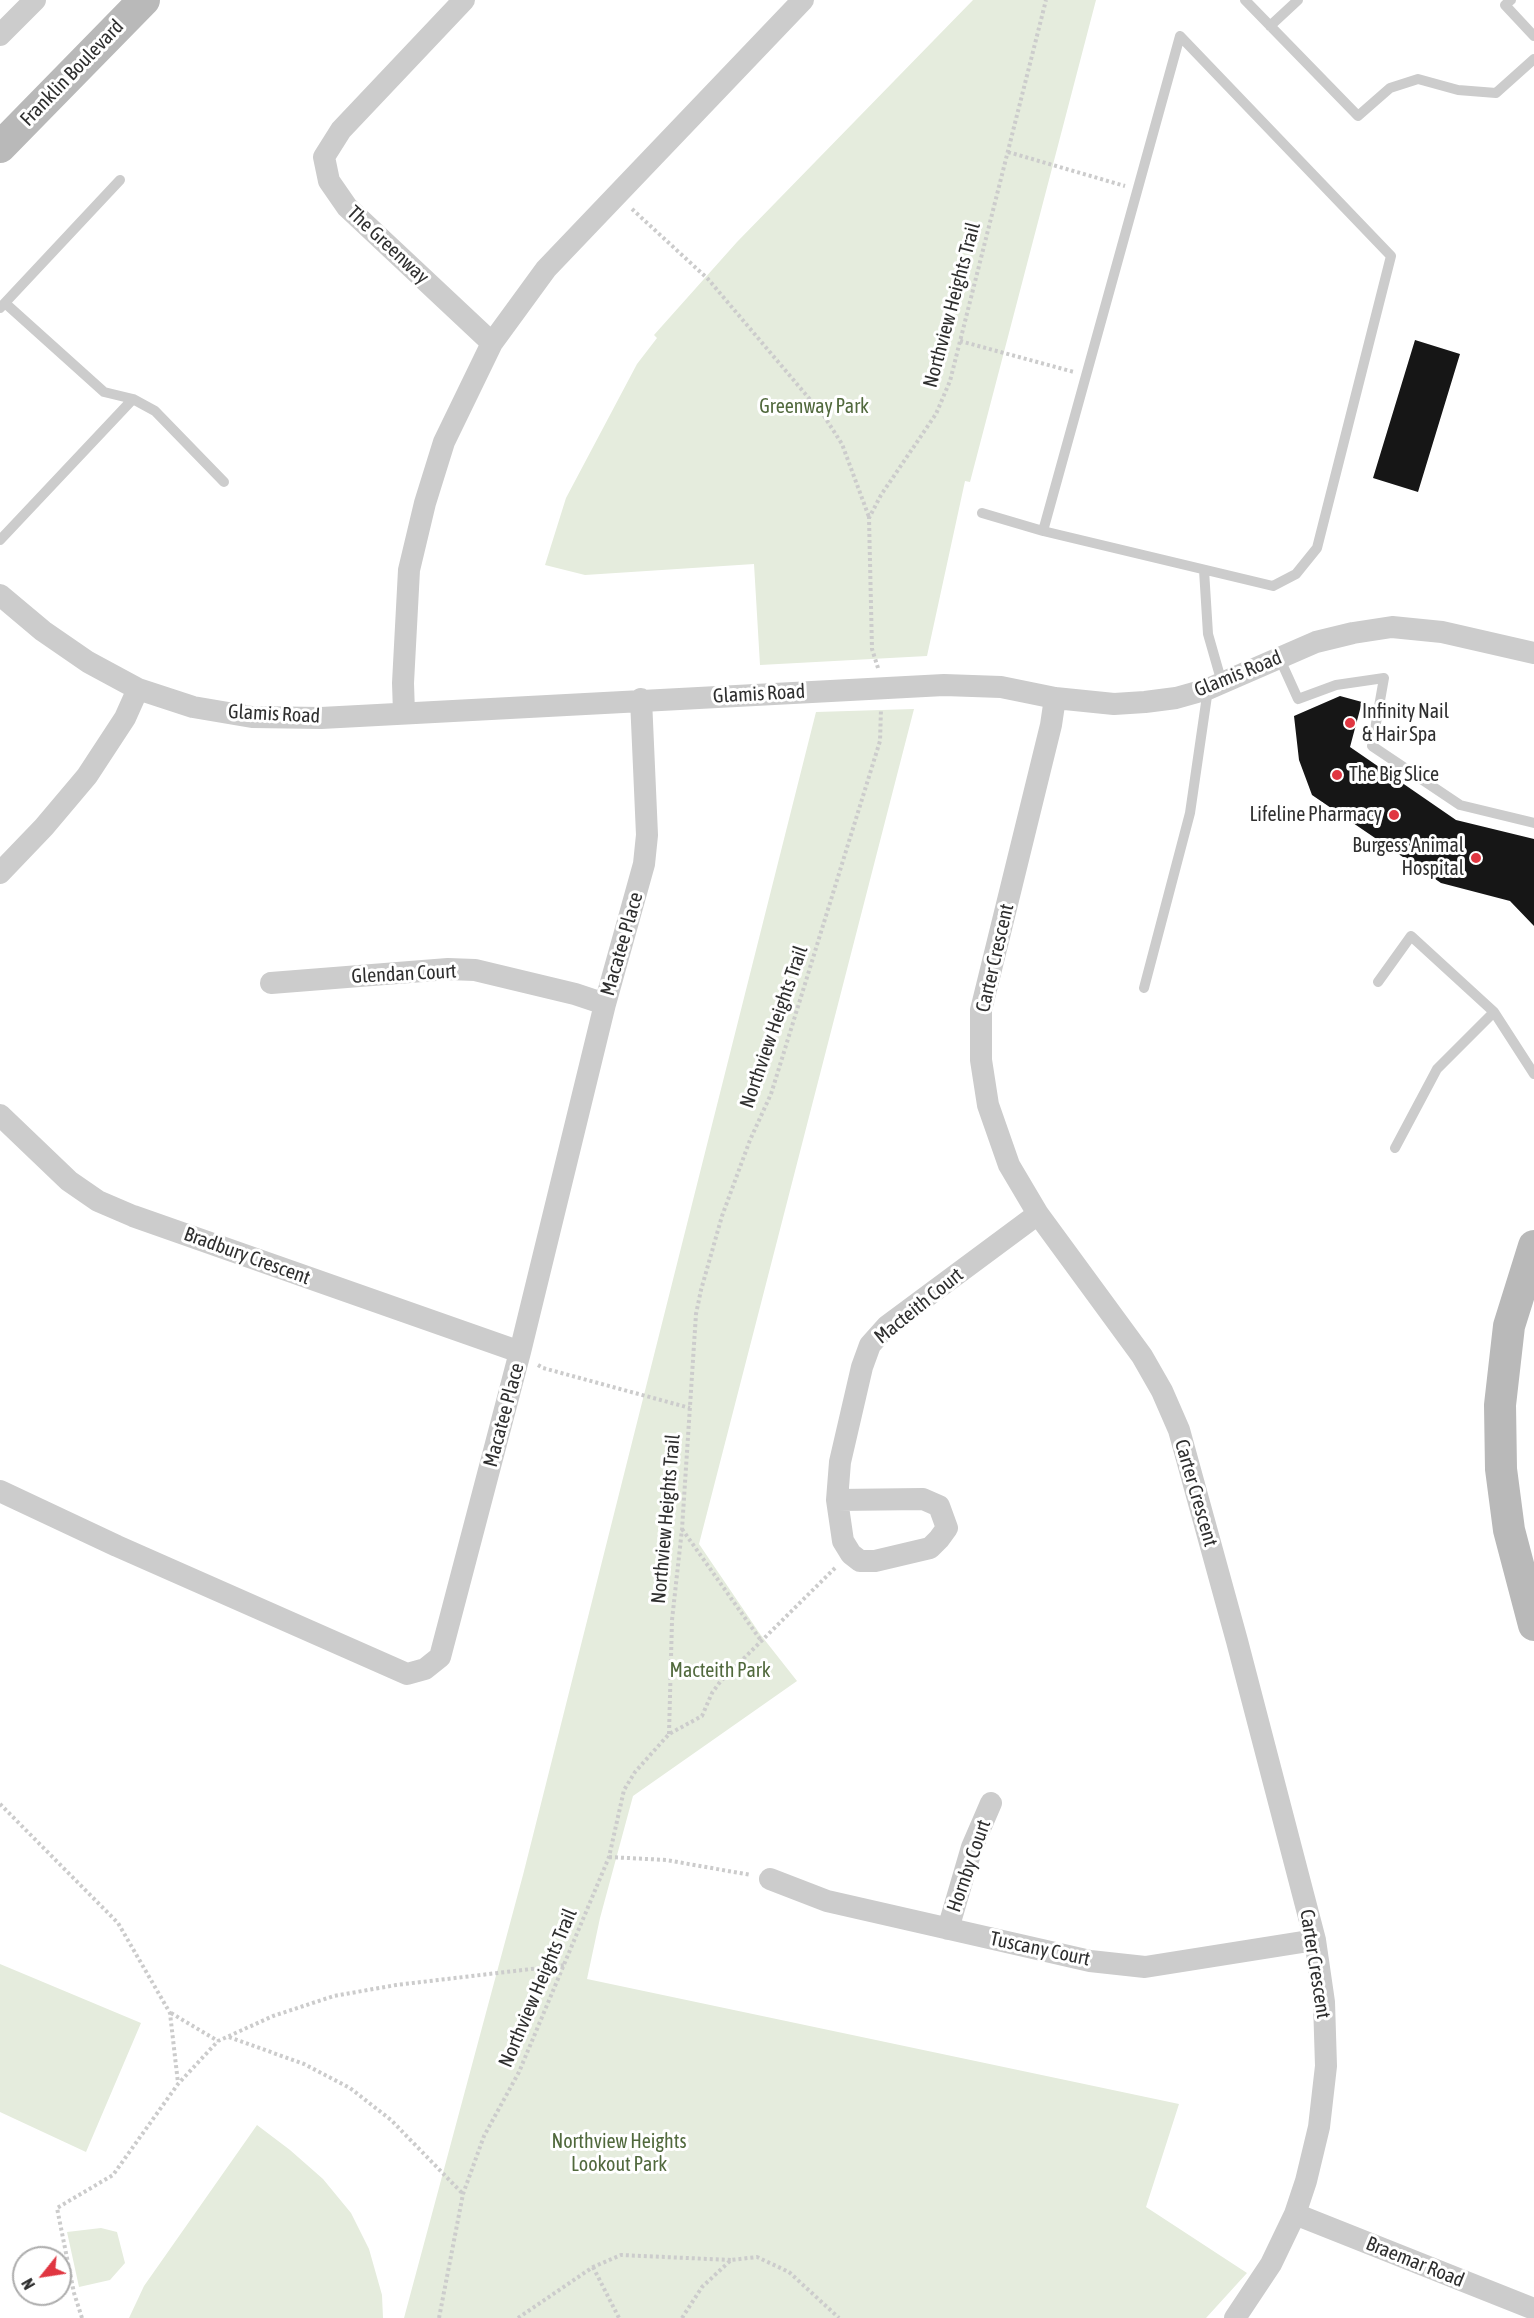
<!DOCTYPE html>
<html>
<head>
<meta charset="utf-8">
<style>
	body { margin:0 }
	#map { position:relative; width:1534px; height:2318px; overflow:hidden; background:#fff; font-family:"Asap Condensed",sans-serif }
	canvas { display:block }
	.north { position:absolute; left:12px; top:2246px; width:60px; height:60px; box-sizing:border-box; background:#fff; border:2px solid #acacac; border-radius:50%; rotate:240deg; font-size:16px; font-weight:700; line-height:24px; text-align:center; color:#2f2f2f }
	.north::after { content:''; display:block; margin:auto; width:21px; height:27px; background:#e03641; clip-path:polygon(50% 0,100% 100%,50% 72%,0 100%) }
</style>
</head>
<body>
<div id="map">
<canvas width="1534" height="2318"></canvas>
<div class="north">N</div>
</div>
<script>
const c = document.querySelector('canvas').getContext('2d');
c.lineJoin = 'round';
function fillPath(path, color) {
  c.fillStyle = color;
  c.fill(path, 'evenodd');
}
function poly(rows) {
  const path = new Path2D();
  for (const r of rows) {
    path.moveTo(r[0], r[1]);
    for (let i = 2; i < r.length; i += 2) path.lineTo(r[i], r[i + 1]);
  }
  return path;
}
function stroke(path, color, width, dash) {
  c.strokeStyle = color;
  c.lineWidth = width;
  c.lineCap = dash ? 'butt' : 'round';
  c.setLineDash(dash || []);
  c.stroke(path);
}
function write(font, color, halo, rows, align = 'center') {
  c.font = font + ' "Asap Condensed",sans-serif';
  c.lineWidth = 6;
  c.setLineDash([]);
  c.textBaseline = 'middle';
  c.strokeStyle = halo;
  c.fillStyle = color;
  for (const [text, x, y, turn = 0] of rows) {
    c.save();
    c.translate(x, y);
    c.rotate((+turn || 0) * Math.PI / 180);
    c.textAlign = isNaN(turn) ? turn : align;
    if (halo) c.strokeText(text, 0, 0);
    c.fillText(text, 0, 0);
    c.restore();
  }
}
const green = poly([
	[973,0,1096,0,970,482,965,481,927,656,760,665,754,564,585,575,545,565,566,498,637,364,657,338,654,335,737,242],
	[914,709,699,1544,760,1634,797,1681,633,1796,600,1918,587,1979,1179,2104,1146,2207,1247,2273,1206,2318,404,2318,523,1875,816,712],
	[0,1964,141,2023,86,2152,0,2112],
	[257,2125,290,2150,323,2179,351,2213,369,2249,382,2295,383,2318,129,2318,144,2286],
	[101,2228,117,2232,125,2263,110,2280,79,2287,67,2232]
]);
const building = poly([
	[1415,340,1460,354,1418,492,1373,478],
	[1340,696,1362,702,1350,747,1456,820,1534,839,1534,926,1510,901,1441,883,1312,795,1299,760,1294,716]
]);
const path = poly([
	[1008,152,1125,186],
	[632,209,708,279,824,416,842,444,869,517],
	[960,341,1074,372],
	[878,668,872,649,869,518,881,495,936,414,950,381,1046,0],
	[538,1365,543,1368,690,1408],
	[682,1529,762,1642],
	[669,1734,672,1620,682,1529,696,1314,701,1290,722,1216,750,1140,771,1094,846,851,880,741,881,709],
	[0,1804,118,1923,170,2013,178,2083],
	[609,1857,666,1860,751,1875],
	[171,2013,218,2041],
	[229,2037,304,2064,350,2088,391,2120,463,2194],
	[593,2267,619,2318],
	[82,2318,74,2293,57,2208,113,2175,178,2084,218,2041,273,2016,334,1996,396,1985,565,1965],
	[439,2318,463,2194,484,2136,519,2072,609,1857,624,1790,635,1772,669,1734,702,1716,712,1693,720,1682,837,1566],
	[518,2318,593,2267,621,2255,731,2260],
	[682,2318,702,2287,731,2260,757,2257,789,2272,839,2318]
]);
const lane = poly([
	[1245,0,1358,116,1390,88,1418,79,1458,90,1496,93,1534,59],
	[1511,0,1505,5,1534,36],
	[1270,26,1298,0],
	[5,303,104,392,133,399,155,411,224,482],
	[0,308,120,180],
	[982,513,1043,531,1273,586,1296,574,1317,548,1391,256,1180,36],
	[1043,531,1180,36],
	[0,540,133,399],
	[1204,570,1208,634,1222,683],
	[1279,657,1298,699,1336,685,1384,678,1372,746,1460,805,1534,823],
	[1378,982,1411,936,1494,1012],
	[1144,988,1190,813,1208,689],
	[1395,1148,1437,1069,1494,1012,1534,1074]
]);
const street = poly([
	[464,0,341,130,324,157,329,181,347,207,492,343],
	[0,35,35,0],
	[0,595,43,631,88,662,138,689,193,707,252,717,321,718,944,685,1001,687,1055,698,1114,704,1145,702,1176,698,1208,689,1316,642,1353,633,1392,627,1442,632,1534,653],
	[1055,698,1051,725,981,1010,981,1060,988,1105,1009,1165,1038,1214,1142,1356,1162,1391,1179,1430,1237,1641,1315,1940,1324,2002,1326,2066,1319,2127,1306,2181,1295,2214,1271,2264,1235,2318],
	[404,713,403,683,409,570,425,503,444,442,492,343,546,269,803,0],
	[0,873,44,827,87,776,125,718,138,689],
	[271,983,448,969,475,970,575,994,605,1004],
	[0,1115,69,1181,98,1201,133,1216,520,1352],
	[0,1491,117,1546,407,1674,425,1669,440,1657,520,1352,605,1004,644,864,647,835,641,699],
	[837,1500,923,1499,939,1506,947,1528,939,1539,930,1548,875,1561,860,1561,851,1554,843,1541,837,1500,840,1462,862,1367,870,1345,887,1326,1038,1214],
	[770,1879,827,1901,1090,1961,1145,1967,1315,1940],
	[948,1929,972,1847,991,1803],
	[1295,2214,1534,2309]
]);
const secondary = poly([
	[0,147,144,0],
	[1534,1246,1509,1326,1500,1405,1501,1469,1509,1530,1534,1625]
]);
const markers = [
	[1350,723,6,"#e03641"],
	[1337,775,6,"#e03641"],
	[1394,815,6,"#e03641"],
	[1476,858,6,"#e03641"]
];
const streetNames = [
	["Franklin Boulevard",72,73,-46],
	["The Greenway",388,245,43],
	["Northview Heights Trail",952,305,-75],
	["Glamis Road",1238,674,-22],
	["Glamis Road",759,694,-3],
	["Glamis Road",274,714,3],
	["Macatee Place",622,944,-74],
	["Carter Crescent",995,958,-77],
	["Glendan Court",404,974,-3],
	["Northview Heights Trail",774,1027,-71],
	["Bradbury Crescent",247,1256,20],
	["Macteith Court",919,1306,-39],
	["Macatee Place",504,1415,-75],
	["Carter Crescent",1196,1493,74],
	["Northview Heights Trail",666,1519,-85],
	["Hornby Court",969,1866,-71],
	["Tuscany Court",1040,1949,12],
	["Carter Crescent",1315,1964,81],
	["Northview Heights Trail",538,1988,-67],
	["Braemar Road",1415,2262,22]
];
const parkNames = [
	["Greenway Park",814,407],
	["Macteith Park",720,1671],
	["Northview Heights",619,2142],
	["Lookout Park",619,2165]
];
const poiNames = [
	["Infinity Nail",1362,712],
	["& Hair Spa",1362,735],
	["The Big Slice",1349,775],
	["Lifeline Pharmacy",1382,815,"right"],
	["Burgess Animal",1464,846,"right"],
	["Hospital",1464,869,"right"]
];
fillPath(green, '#e5ecdd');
fillPath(building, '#161616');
stroke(path, '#ccc', 4, [3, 3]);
stroke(lane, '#ccc', 10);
stroke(street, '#ccc', 22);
stroke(secondary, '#b9b9b9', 32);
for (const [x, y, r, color] of markers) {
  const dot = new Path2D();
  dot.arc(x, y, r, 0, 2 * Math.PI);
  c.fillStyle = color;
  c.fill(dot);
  stroke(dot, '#fff', 2);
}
write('20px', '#2f2f2f', '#fff', streetNames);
write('20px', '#51693d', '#fff', parkNames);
write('20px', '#2f2f2f', '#fff', poiNames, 'left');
</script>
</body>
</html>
